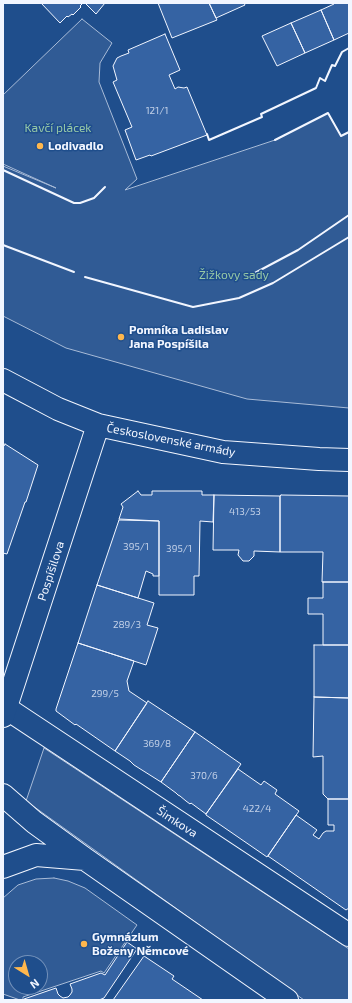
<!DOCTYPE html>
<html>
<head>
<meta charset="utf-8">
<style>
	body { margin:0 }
	#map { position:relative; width:352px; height:1003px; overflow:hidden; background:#1f4e8c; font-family:"Exo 2",sans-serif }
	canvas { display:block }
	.frame { position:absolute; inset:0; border:4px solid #f2f6ff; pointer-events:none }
	.north { position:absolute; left:8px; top:955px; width:40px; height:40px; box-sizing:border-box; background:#1f4e8c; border:1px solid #7391ba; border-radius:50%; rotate:143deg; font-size:11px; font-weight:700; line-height:16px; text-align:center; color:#f2f6ff }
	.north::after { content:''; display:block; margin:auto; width:14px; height:18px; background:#ffb74d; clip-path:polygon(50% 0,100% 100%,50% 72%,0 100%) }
</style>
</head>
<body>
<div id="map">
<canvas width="352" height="1003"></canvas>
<div class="frame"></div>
<div class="north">N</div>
</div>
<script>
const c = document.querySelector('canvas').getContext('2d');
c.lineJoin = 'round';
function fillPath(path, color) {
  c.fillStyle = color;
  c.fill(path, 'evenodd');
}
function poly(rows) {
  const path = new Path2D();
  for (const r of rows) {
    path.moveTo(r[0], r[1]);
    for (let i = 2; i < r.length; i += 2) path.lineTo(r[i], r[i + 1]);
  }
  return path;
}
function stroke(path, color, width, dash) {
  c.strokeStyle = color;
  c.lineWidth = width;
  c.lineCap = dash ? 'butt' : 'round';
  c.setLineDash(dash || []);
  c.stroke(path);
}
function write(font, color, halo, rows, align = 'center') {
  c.font = font + ' "Exo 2",sans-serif';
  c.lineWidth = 3;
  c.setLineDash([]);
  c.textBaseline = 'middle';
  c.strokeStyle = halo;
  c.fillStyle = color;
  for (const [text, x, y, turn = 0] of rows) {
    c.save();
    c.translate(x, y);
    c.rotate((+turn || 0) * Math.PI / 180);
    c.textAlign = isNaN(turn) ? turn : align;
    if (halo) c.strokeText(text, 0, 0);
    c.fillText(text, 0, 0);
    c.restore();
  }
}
const built = poly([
	[82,19,112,43,100,63,99,82,137,179,125,190,275,140,328,113,341,136,349,132,349,408,247,399,66,348,3,316,3,166,56,188,3,164,3,95,82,19],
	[44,748,349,949,349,1000,304,1000,26,801,44,748],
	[54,878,68,881,85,888,137,925,104,973,101,971,23,997,23,1000,20,1000,3,994,3,898,18,885,36,879,54,878],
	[16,963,40,963,40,987,16,987,16,963]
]);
const building = poly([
	[41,3,83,3,80,6,81,7,73,15,72,14,68,17,67,16,60,23,41,3],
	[85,3,105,3,96,14,85,3],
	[158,3,209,3,217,20,172,38,158,3],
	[209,3,244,3,245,5,216,18,209,3],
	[334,3,349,3,349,33,334,40,321,10,334,4,334,3],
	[321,10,334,40,305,53,291,23,321,10],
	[291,23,305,53,277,66,262,36,291,23],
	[165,34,180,70,169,75,175,89,178,87,184,88,187,87,207,135,151,156,150,155,136,160,125,130,132,127,113,82,117,80,113,66,117,58,121,56,129,53,128,50,165,34],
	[5,444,38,465,26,502,25,502,7,554,3,553,3,445,4,446,5,444],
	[138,491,141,495,152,495,152,491,202,491,202,495,214,495,213,522,200,521,199,576,194,576,194,595,159,595,159,521,119,519,123,507,121,504,138,491],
	[214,495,280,496,280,552,254,551,254,556,249,561,243,561,238,555,239,550,213,550,214,495],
	[281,495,349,496,349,582,322,582,323,552,280,552,280,496,281,495],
	[119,520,159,521,159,576,153,576,153,574,146,571,138,598,97,585,119,520],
	[323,582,349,582,349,645,323,645,323,614,308,614,308,598,323,598,323,582],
	[97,585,154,603,147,625,158,628,146,665,78,643,97,585],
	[78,643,134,661,127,681,129,691,147,703,115,751,76,724,75,725,56,711,56,709,78,643],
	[314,645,349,645,349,698,314,697,314,645],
	[314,697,349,698,349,799,328,799,323,794,323,756,313,757,314,697],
	[148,701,195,732,161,782,134,765,130,761,115,751,148,701],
	[195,732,241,764,206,814,191,803,190,804,186,801,180,796,178,795,176,793,161,782,195,732],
	[238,769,261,785,264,781,277,790,275,794,299,811,267,857,206,815,206,814,238,769],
	[328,799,349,799,349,908,346,910,268,856,296,815,317,830,313,835,319,839,323,833,326,831,334,831,334,825,328,825,328,799],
	[127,942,137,949,104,998,99,1000,24,1000,24,999,56,988,58,994,60,996,63,998,68,997,70,995,72,992,72,989,70,984,101,973,105,975,127,942],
	[144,956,174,976,172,979,203,1000,113,1000,144,956]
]);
const street = poly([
	[3,708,6,708,349,935],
	[3,795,34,822,85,859,287,1000],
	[3,867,36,855,85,859]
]);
const secondary = poly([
	[3,380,58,409,98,425,223,452,319,459,349,460],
	[3,716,98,425]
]);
const wall = poly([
	[207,134,209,140,262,117,261,114,316,88,320,78,325,81,332,65,335,66,342,52,349,48],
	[275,140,328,113,341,136,349,132],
	[3,170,74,203,80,203,94,198,105,187],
	[3,245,74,272],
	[251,275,298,250,349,215],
	[85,277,193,307,239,298,273,283,349,237]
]);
const markers = [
	[40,146,4,"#ffb74d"],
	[121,337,4,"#ffb74d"],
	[84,944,4,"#ffb74d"]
];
const numberNames = [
	["121/1",157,111],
	["413/53",245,512],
	["395/1",136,547],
	["395/1",179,549],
	["289/3",127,625],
	["299/5",105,694],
	["369/8",157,744],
	["370/6",204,776],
	["422/4",257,809]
];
const parkNames = [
	["Kavčí plácek",58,128],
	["Žižkovy sady",234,275]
];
const poiNames = [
	["Lodivadlo",48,146],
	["Pomníka Ladislav",129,330],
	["Jana Pospíšila",129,344],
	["Gymnázium",92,937],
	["Boženy Němcové",92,951]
];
const streetNames = [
	["Československé armády",171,440,11],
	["Pospíšilova",51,571,-72],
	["Šimkova",177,822,33]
];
fillPath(built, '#305b95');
stroke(built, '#a8bbd7', 1);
fillPath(building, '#3563a3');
stroke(building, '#f2f6ff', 1);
stroke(street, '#f2f6ff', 24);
stroke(secondary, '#f2f6ff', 24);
stroke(street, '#1f4e8c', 22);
stroke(secondary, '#1f4e8c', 22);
stroke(wall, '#f2f6ff', 2);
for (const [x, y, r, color] of markers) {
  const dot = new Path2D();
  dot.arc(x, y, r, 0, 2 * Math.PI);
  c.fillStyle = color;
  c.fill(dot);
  stroke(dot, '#1f4e8c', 1.5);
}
write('10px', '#c3d1e8', null, numberNames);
write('12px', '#97c8a6', '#1f4e8c', parkNames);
write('bold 12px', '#f2f6ff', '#1f4e8c', poiNames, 'left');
write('12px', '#f2f6ff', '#1f4e8c', streetNames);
</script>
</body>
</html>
